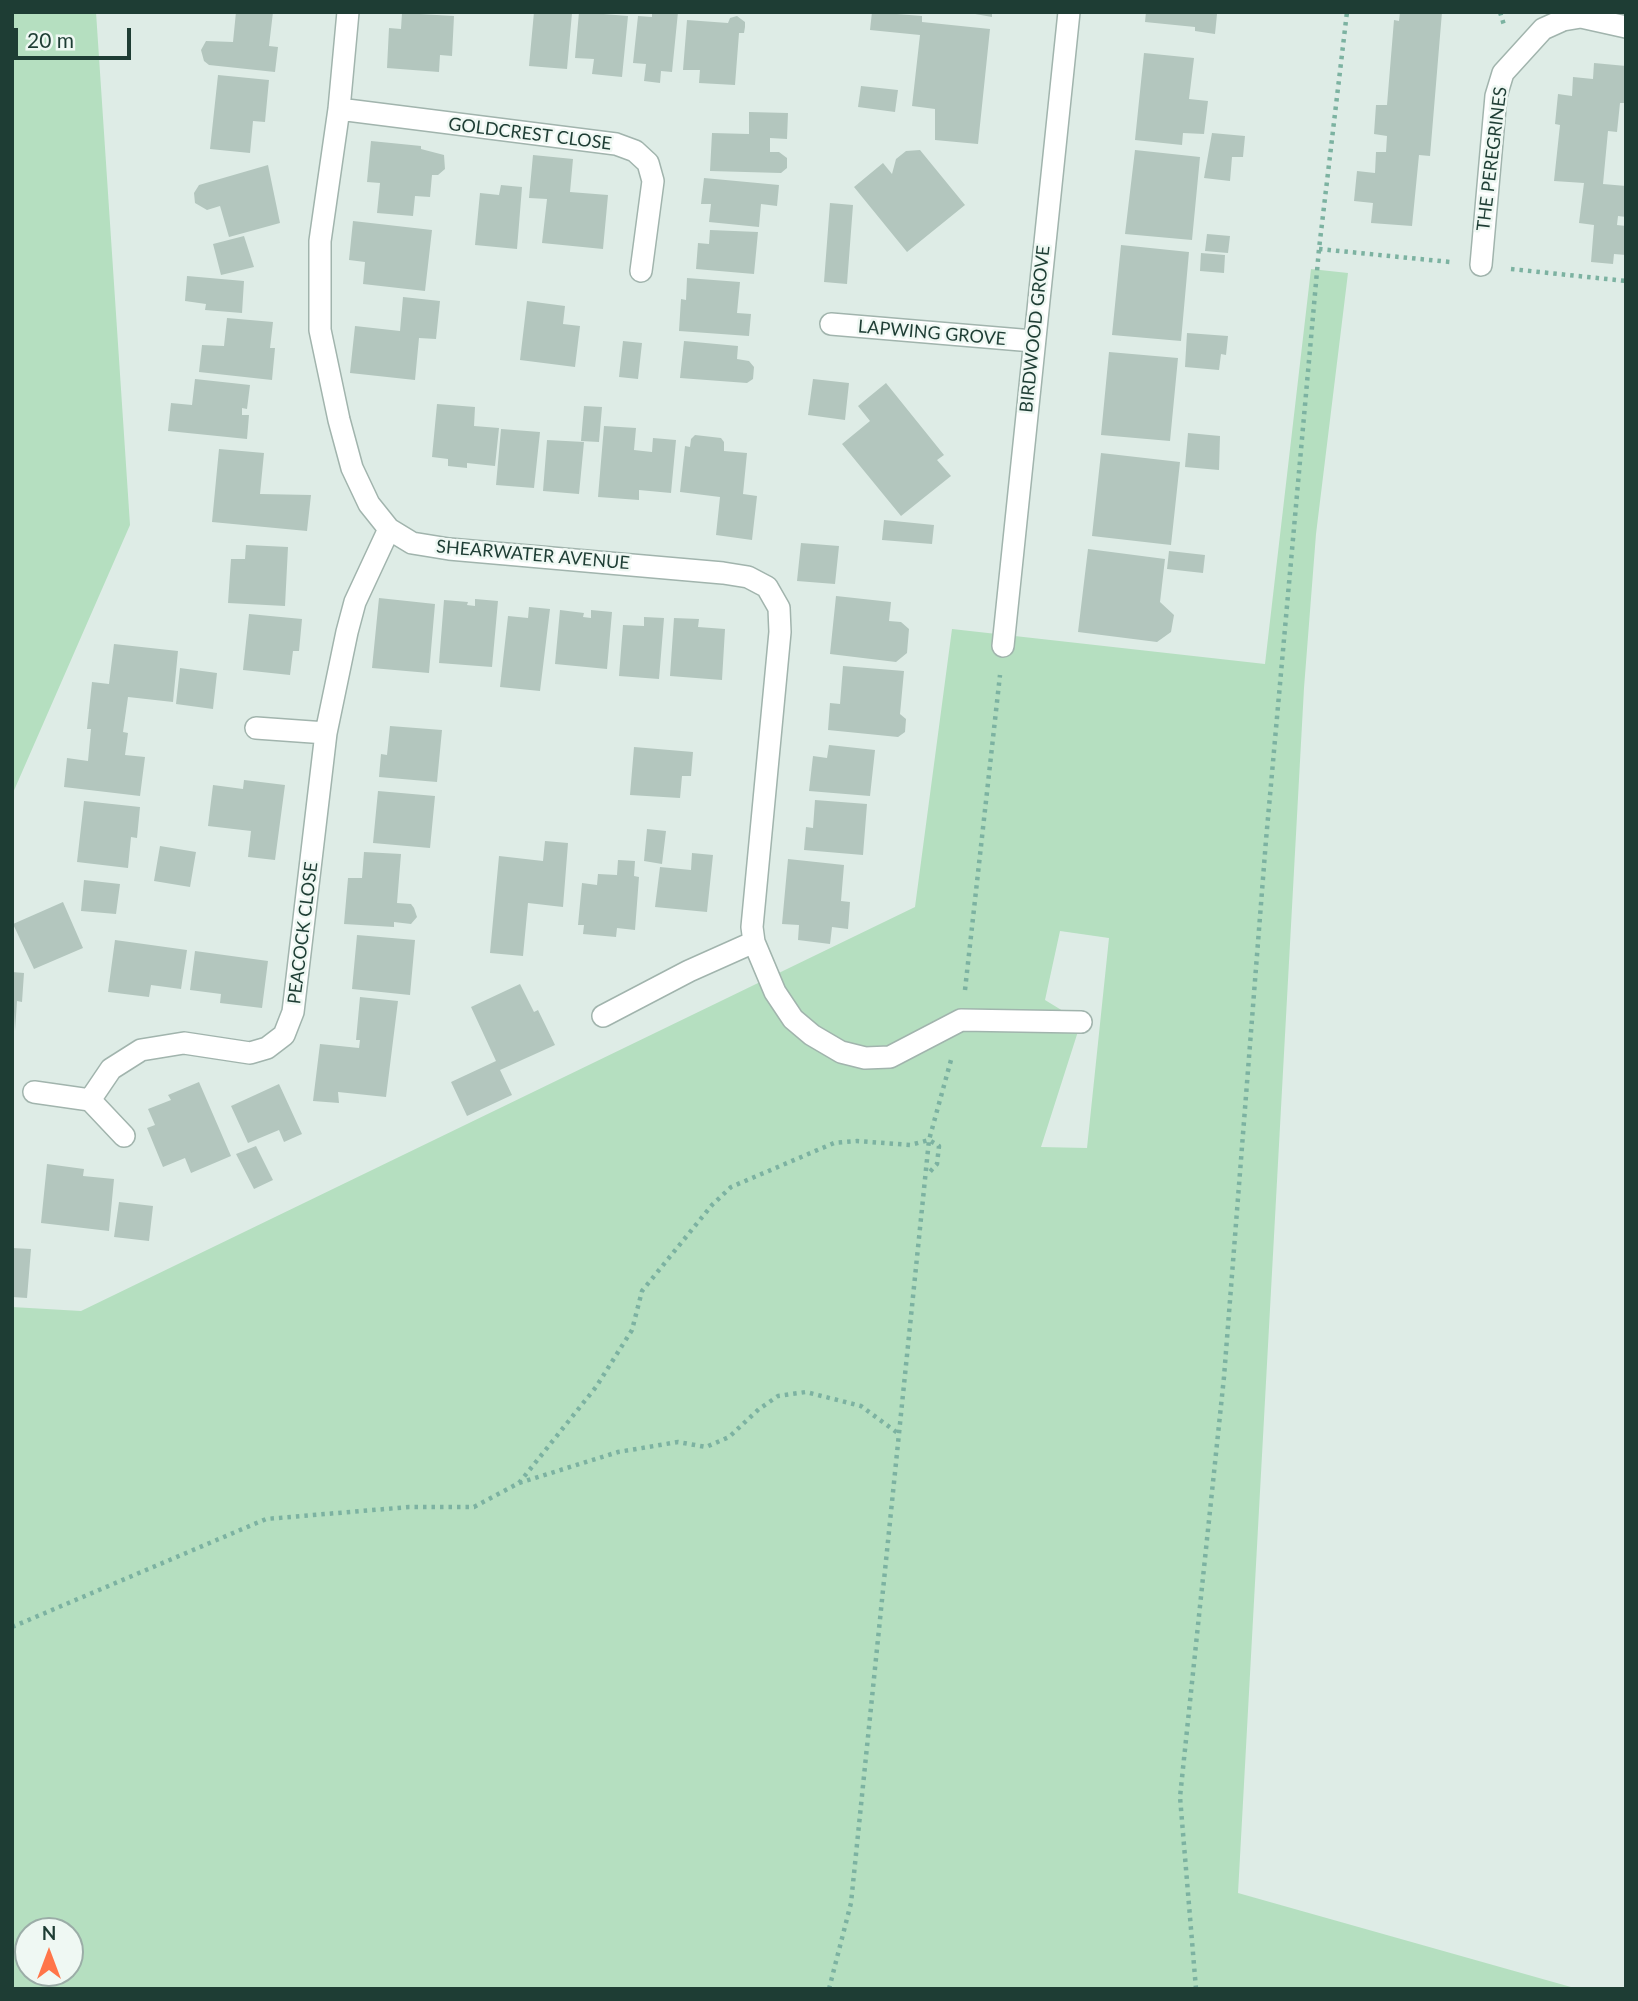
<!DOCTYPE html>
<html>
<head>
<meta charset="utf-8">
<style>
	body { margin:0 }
	#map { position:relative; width:1638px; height:2001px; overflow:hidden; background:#deece6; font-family:Lato,sans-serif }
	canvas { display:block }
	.frame { position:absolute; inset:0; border:14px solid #1e3d34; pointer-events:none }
	.north { position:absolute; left:14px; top:1917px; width:70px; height:70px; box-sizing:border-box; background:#eff8f3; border:2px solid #9bada7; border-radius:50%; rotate:0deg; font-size:19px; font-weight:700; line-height:28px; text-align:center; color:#1e3d34 }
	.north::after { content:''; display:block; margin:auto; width:24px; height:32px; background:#ff7549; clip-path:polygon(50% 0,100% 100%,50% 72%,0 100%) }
	.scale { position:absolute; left:14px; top:28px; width:117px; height:32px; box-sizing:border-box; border:4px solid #1e3d34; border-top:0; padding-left:9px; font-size:21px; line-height:24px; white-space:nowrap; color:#1e3d34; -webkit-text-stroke:5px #eff8f3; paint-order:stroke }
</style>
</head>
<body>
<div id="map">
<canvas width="1638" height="2001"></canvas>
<div class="frame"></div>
<div class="north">N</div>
<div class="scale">20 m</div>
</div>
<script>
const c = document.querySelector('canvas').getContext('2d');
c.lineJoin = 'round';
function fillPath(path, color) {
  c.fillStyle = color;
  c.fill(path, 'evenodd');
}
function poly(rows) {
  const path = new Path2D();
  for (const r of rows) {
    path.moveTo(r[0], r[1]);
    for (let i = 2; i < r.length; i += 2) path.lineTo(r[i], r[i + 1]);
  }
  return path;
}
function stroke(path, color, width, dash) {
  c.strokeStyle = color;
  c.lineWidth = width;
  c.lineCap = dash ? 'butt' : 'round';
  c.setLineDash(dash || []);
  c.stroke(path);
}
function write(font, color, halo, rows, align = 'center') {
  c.font = font + ' Lato,sans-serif';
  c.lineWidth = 5;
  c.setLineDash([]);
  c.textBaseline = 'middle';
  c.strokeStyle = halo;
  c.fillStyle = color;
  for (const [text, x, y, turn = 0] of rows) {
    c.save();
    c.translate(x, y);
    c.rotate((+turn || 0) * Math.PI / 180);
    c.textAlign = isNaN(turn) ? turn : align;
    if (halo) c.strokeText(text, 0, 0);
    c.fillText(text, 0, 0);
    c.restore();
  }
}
const green = poly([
	[12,12,96,12,130,525,12,795],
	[1311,269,1348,273,1316,534,1304,688,1238,1893,1578,1989,12,1989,12,1307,81,1311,915,907,952,629,1265,664],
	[1060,931,1109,938,1087,1148,1041,1147,1081,1022,1045,1000],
	[28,1931,70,1931,70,1973,28,1973]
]);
const building = poly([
	[236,12,273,12,269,46,278,47,275,72,209,65,204,61,201,50,206,41,233,42],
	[534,12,572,13,567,69,529,66],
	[579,12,628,16,622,77,592,74,594,59,575,58],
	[652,12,678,12,672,72,661,71,660,83,644,81,646,64,633,63,638,16,652,17],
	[872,12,922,16,922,22,990,29,978,144,935,140,935,109,912,106,920,35,870,30],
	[964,12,992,12,992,17],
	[1146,12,1217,14,1215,34,1195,31,1195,27,1145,22],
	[1400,12,1442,12,1430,156,1419,155,1412,226,1371,223,1373,203,1354,201,1357,171,1375,173,1376,152,1386,152,1387,136,1374,134,1376,105,1387,105,1394,20,1399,21],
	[402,13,454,16,452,56,440,55,439,72,387,68,389,28,401,29],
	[737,16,745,22,745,27,744,33,739,33,735,85,699,83,700,70,683,70,687,20,728,23,730,18],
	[1144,53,1194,58,1189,99,1208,101,1204,134,1183,133,1182,145,1135,140],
	[1594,63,1626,66,1626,103,1620,103,1617,132,1608,131,1603,184,1626,186,1626,217,1618,216,1617,225,1626,226,1626,255,1614,254,1613,264,1591,262,1594,225,1579,223,1584,183,1554,181,1560,125,1555,124,1558,94,1572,96,1573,77,1593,79],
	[218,75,269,80,265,122,253,121,250,153,210,149],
	[861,86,898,90,895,112,858,107],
	[749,112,788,113,787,139,770,138,770,152,779,152,787,158,787,168,781,173,710,171,712,133,749,134],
	[1212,133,1245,136,1243,157,1232,157,1230,181,1204,178],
	[371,141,421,146,421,149,444,155,445,169,438,175,432,175,430,197,415,196,413,216,377,213,380,183,367,182],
	[920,150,965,205,907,252,854,187,883,163,892,174,896,159,906,151],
	[1135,150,1200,157,1192,240,1125,234],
	[533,155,573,159,570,192,608,195,603,249,542,243,547,199,529,198],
	[268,165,280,223,229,237,220,206,207,210,195,203,194,193,199,185],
	[704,178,779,185,777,206,761,204,759,227,709,222,711,204,701,204],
	[501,185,522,187,517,249,475,245,480,193,499,195],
	[830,203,853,205,847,284,824,282],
	[353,221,432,230,425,291,363,284,365,262,349,260],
	[710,230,758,232,754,274,696,269,698,243,709,244],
	[1207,234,1230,236,1228,253,1205,251],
	[244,236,254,267,221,275,213,244],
	[1121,245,1189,252,1181,341,1112,335],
	[1201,253,1225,255,1224,273,1200,271],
	[187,276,244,281,242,313,205,310,206,304,185,301],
	[687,278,740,282,737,313,751,314,749,336,679,331,681,299,686,300],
	[403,297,440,301,436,339,419,338,415,380,350,373,355,326,400,331],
	[527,301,565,306,563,324,580,326,575,367,520,360],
	[227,318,273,322,270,348,275,348,272,380,199,372,202,345,224,346],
	[1187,333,1228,336,1226,355,1221,354,1219,370,1185,367],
	[623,341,642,343,638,379,619,377],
	[684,341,738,346,737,359,749,361,754,367,753,379,747,383,680,378],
	[1109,352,1178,358,1170,441,1101,435],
	[195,379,250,385,247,409,242,408,242,415,249,415,247,439,168,431,171,403,192,405],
	[813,379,849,383,845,420,808,415],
	[886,383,944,455,937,460,951,476,901,516,842,444,870,421,858,406],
	[437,404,475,407,474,426,499,428,495,466,467,463,467,468,448,466,448,459,432,457],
	[584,406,602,407,599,442,581,441],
	[604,426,636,428,634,450,652,452,653,438,676,440,671,493,639,490,639,500,598,497],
	[501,429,540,432,534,488,496,485],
	[1188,433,1220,436,1219,470,1185,467],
	[695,435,721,438,724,442,724,451,747,453,743,494,757,496,752,540,716,535,720,497,680,492,685,446,690,447,691,439],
	[547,440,584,442,579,494,543,491],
	[219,449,264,453,260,494,311,495,307,531,212,522],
	[1101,453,1180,462,1171,545,1092,536],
	[884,520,934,525,932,544,882,540],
	[801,543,839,546,835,584,797,581],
	[246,545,288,547,285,606,228,603,231,559,245,559],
	[1088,549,1165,559,1160,602,1174,615,1171,632,1157,642,1078,632],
	[1169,551,1205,555,1203,573,1167,569],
	[836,596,891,602,889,621,901,622,909,629,907,653,896,662,830,654],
	[379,598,435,604,429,673,372,668],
	[475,599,498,601,492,667,439,663,444,600,468,602,467,605,475,606],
	[529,607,550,609,540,691,500,687,508,616,528,618],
	[560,610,584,613,583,617,591,618,591,610,612,612,607,669,555,664],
	[249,614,302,619,299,651,293,651,290,675,243,670],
	[644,617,664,618,659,679,619,676,623,625,644,626],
	[674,618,699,619,698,627,725,629,722,680,670,676],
	[114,644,178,651,173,702,128,697,123,732,128,733,125,755,145,757,140,796,64,787,67,758,88,761,91,729,87,729,92,682,109,684],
	[843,666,904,671,900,714,906,719,905,732,898,737,828,730,830,703,840,704],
	[180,668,217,673,213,709,176,704],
	[390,726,442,730,437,782,379,777,381,754,387,755],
	[829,745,875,750,870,796,809,791,813,756,827,758],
	[634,747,693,752,691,776,682,776,680,798,630,795],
	[244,780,285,785,275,860,248,857,251,831,208,826,213,785,243,789],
	[378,791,435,796,430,848,373,843],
	[815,800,867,804,863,855,804,850,806,827,813,828],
	[84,801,140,807,137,838,131,837,128,868,77,862],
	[647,829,666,831,662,864,644,861],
	[545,841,568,843,563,907,528,903,523,956,490,953,499,856,543,861],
	[160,846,196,852,190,887,154,881],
	[364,852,401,854,397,903,411,904,414,908,417,917,411,924,394,922,394,927,344,924,348,878,362,878],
	[692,853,713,855,707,912,655,907,660,867,691,870],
	[788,859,844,865,841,901,850,902,848,929,832,927,830,944,798,940,799,925,782,924],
	[618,860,635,861,634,876,639,877,635,930,617,928,616,937,583,934,584,925,578,925,582,883,597,885,598,874,617,875],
	[84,880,120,884,116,914,81,911],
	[63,902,83,948,34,969,13,924],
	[357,935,415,940,410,995,352,989],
	[115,940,187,950,181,989,151,985,149,997,108,992],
	[195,951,268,961,262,1008,220,1003,221,994,190,990],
	[12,972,24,973,22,1002,17,1001,15,1031],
	[520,984,534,1012,538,1010,555,1045,500,1070,512,1095,467,1116,451,1082,496,1061,471,1007],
	[360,997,398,1001,386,1097,338,1092,339,1103,313,1101,320,1044,359,1048,360,1040,356,1040],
	[199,1082,231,1156,191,1173,185,1158,163,1167,147,1128,155,1125,148,1109,171,1100,168,1095],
	[279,1084,302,1134,284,1142,279,1130,248,1143,231,1106],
	[256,1146,273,1180,254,1189,236,1154],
	[47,1164,84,1169,83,1176,114,1179,109,1231,41,1223],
	[119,1202,153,1206,149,1241,114,1237],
	[12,1248,31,1249,27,1298,12,1297]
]);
const path = poly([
	[1500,12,1504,25],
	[1319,249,1450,262],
	[1511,269,1626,281],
	[965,990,1000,675],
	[519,1483,596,1387,632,1330,642,1291,712,1205,731,1187,834,1143,857,1141,910,1145,929,1140,939,1146,937,1164,927,1175],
	[12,1627,266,1519,409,1507,474,1507,519,1483,618,1452,678,1442,706,1447,729,1437,759,1409,778,1396,806,1392,861,1406,899,1434],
	[829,1989,851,1903,929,1140,951,1060],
	[1196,1989,1180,1797,1224,1377,1266,840,1319,249,1347,12]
]);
const minor = poly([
	[348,12,339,109,320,241,320,330,339,420,352,468,369,504,389,529,412,543,449,549,723,573,748,577,767,587,779,608,780,632,752,927,754,942,775,992,793,1019,812,1035,841,1052,865,1058,890,1057,961,1020,1081,1022],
	[339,109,616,144,635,151,648,163,653,181,641,271],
	[1481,265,1496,96,1503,73,1543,29,1563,20,1581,17,1626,27],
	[831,324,1033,341],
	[1003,646,1069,12],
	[256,728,326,733],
	[603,1016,689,971,754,942],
	[34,1092,90,1100,124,1136],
	[90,1100,111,1069,141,1050,184,1043,250,1053,267,1048,284,1035,293,1012,326,733,347,632,355,602,389,529]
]);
const streetNames = [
	["GOLDCREST CLOSE",530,134,7],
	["THE PEREGRINES",1492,159,-83],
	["BIRDWOOD GROVE",1035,329,-84],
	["LAPWING GROVE",932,333,5],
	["SHEARWATER AVENUE",533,555,5],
	["PEACOCK CLOSE",303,933,-83]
];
fillPath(green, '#b5dfc0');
fillPath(building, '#b3c6be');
stroke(minor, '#a1b4ad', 24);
stroke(path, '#7cb2a1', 4.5, [3.5, 5]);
stroke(minor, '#fff', 21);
write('18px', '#1e3d34', '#eff8f3', streetNames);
</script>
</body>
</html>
